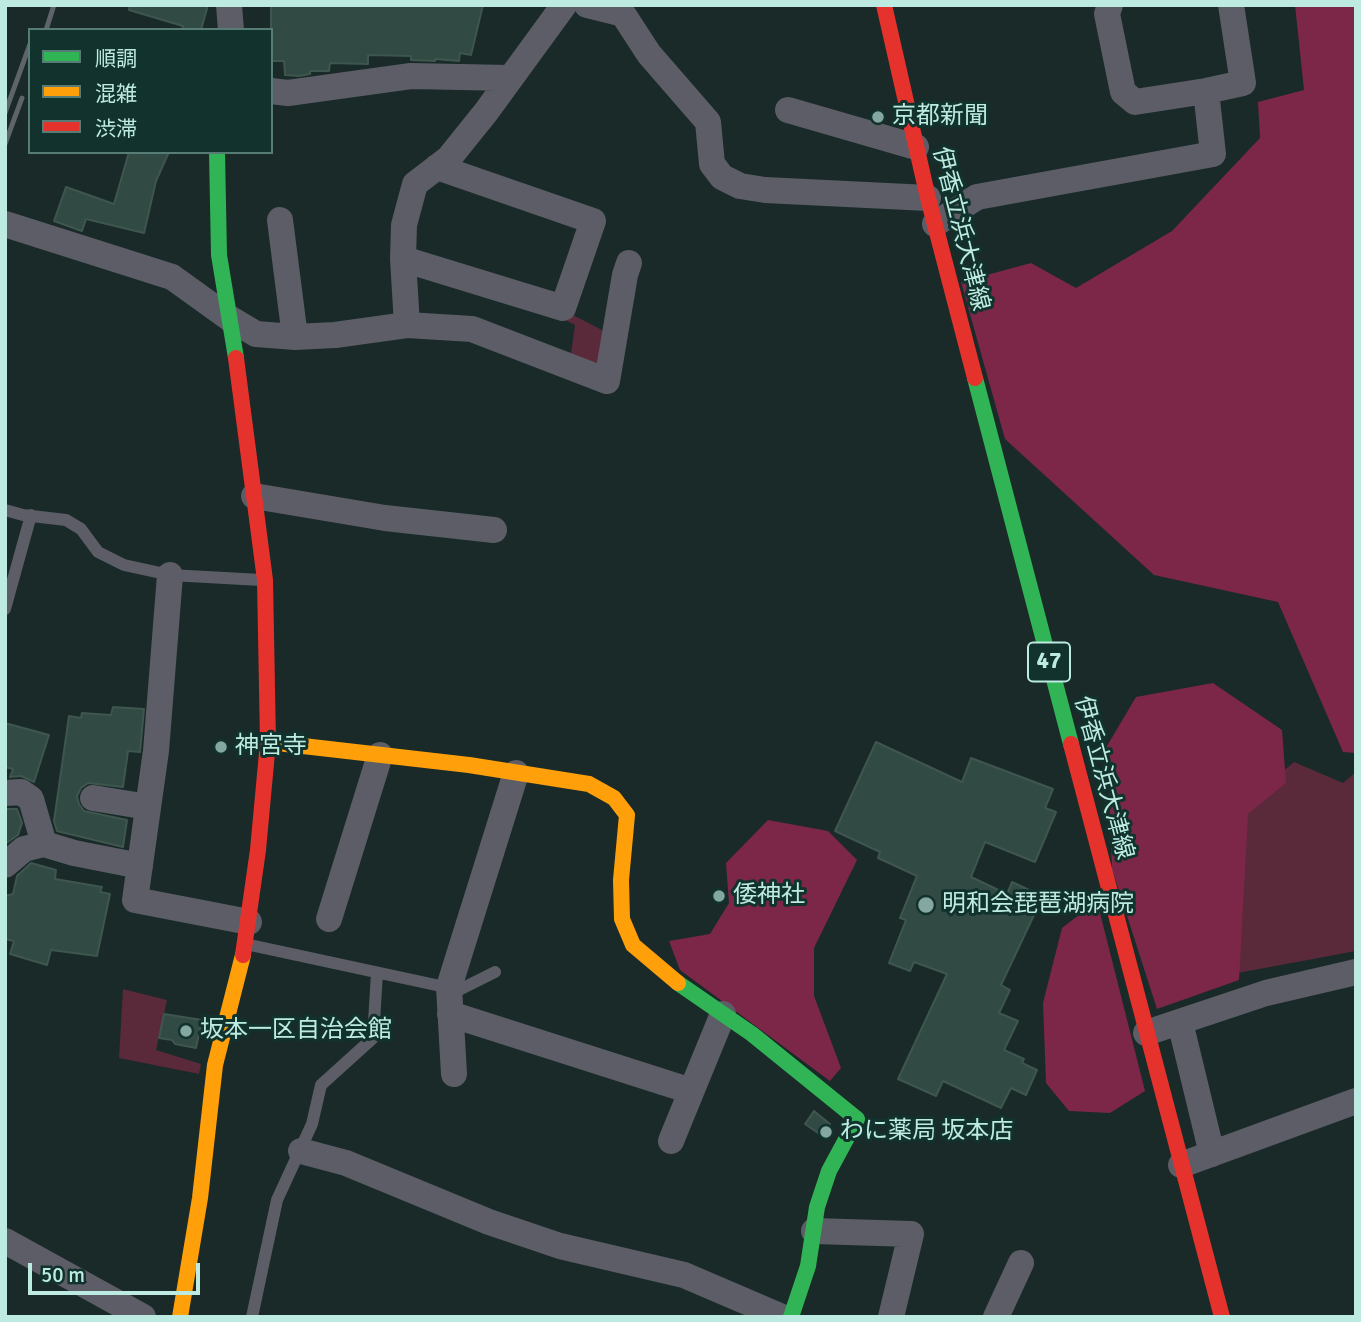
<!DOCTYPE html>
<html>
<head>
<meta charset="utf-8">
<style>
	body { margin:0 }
	#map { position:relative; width:1361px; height:1322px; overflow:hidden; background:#192a28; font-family:Signika,"Noto Sans JP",sans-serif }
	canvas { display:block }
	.frame { position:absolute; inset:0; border:7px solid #bdebe2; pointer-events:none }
	.legend { position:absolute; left:28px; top:28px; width:245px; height:126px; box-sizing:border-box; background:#11322d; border:2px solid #567c75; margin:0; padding:9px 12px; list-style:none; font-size:21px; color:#bdebe2 }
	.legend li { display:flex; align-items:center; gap:14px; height:35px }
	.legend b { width:35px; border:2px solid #567c75 }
	.scale { position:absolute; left:28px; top:1263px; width:172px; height:32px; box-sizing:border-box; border:4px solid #bdebe2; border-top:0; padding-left:9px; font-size:21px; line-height:24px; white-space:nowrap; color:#bdebe2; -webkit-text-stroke:5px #11322d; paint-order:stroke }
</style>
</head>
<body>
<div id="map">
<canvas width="1361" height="1322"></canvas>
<div class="frame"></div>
<ul class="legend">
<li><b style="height:9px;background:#30b455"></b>順調</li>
<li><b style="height:9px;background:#ff9f0a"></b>混雑</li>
<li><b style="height:9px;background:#e5322d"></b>渋滞</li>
</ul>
<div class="scale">50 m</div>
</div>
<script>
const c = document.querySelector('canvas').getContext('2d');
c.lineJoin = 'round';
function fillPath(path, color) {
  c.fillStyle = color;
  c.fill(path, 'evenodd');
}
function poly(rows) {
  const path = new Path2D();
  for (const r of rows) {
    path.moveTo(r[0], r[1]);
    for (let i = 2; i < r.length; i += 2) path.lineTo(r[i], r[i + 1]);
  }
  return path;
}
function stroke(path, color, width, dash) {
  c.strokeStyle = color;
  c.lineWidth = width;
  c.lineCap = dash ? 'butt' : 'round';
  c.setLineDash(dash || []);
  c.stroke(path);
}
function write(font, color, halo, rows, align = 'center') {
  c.font = font + ' Signika,"Noto Sans JP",sans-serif';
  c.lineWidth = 6;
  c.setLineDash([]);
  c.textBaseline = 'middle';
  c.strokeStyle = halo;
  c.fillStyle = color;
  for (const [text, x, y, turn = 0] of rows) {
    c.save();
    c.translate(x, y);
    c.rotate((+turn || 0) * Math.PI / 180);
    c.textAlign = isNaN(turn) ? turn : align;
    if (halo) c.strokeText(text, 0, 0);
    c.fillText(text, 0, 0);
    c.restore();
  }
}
const green = poly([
	[567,312,608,333,601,372,570,360,575,325,563,319],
	[1294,762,1343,783,1356,772,1356,951,1216,977,1235,812],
	[123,989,167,1000,156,1050,201,1064,199,1074,119,1058]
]);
const forest = poly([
	[1295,5,1356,5,1356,753,1343,752,1278,602,1154,575,1005,439,961,282,1031,263,1076,288,1172,231,1260,138,1258,102,1304,90],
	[1213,683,1282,730,1286,783,1248,814,1239,980,1157,1009,1112,869,1107,746,1136,697],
	[768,820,828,831,857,860,814,948,814,996,841,1068,830,1081,680,970,669,941,710,934,729,903,726,863],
	[1097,901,1145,1091,1110,1113,1069,1111,1046,1083,1043,1003,1062,928]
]);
const building = poly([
	[130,5,208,5,201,30,182,30,183,26,129,10,130,5],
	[271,5,483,5,471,55,460,53,459,61,435,59,435,61,411,60,411,56,368,55,368,64,330,63,329,71,310,71,310,74,299,76,285,75,284,61,271,61,271,5],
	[129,152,169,152,156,181,144,233,86,219,82,231,54,221,66,187,114,204,129,152],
	[113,707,144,709,140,752,128,751,123,787,88,783,81,788,77,796,79,804,84,811,127,820,123,847,57,831,54,821,69,716,81,718,82,713,111,715,113,707],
	[5,723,49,735,34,782,21,776,10,777,13,769,5,767,5,723],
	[876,742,962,782,971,758,1053,789,1045,808,1056,812,1035,862,985,842,971,877,1007,894,1012,882,1040,895,1032,912,1035,913,1001,985,1010,990,999,1013,1018,1021,1004,1050,1024,1059,1022,1063,1037,1070,1026,1095,1011,1088,1001,1108,943,1081,936,1096,898,1079,947,974,914,962,910,971,889,963,906,920,900,918,917,876,878,858,880,852,835,831,876,742],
	[5,809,17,809,22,823,18,835,5,844,5,809],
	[31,863,56,870,55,879,102,887,100,892,110,894,97,956,51,950,47,965,10,954,14,941,5,939,5,896,13,894,17,876,31,863],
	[164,1014,202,1020,196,1048,175,1044,172,1040,159,1038,164,1014],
	[814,1111,830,1124,824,1137,805,1124,814,1111]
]);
const lane = poly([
	[5,510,23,515,66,520,81,529,98,552,124,565,170,575,261,580],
	[5,609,31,515],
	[250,945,459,990,495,972],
	[252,1317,277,1200,312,1124,321,1085,373,1038,377,973]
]);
const street = poly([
	[229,5,231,30],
	[587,5,623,14,649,54,708,122,712,164,722,177,740,186,765,190,928,198],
	[1110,5,1107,14,1123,92,1135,102,1206,91,1243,83,1231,5],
	[271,91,288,93,411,76,509,78],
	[788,110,916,147],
	[280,220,295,337],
	[5,224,172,277,229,318,256,334,295,337,335,335,407,325,472,329,607,381,625,275,629,263],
	[935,224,977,197,1213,154,1206,91],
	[403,259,563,308,593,221,437,167],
	[407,325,403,259,404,225,415,184,449,158,486,112,564,5],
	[254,496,385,518,494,530],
	[170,575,156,751,135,900,249,922],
	[5,793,21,792,31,799,44,844,74,853,140,866],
	[93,798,148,807],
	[5,865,24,849,44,844],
	[329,919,380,755],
	[450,1014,691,1091],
	[1180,1022,1212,1154],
	[1146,1033,1266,993,1356,972],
	[454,1074,449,987,516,773],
	[671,1141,723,1014],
	[301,1151,346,1163,489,1222,560,1246,684,1275,782,1317],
	[1181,1165,1356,1101],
	[814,1231,911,1234,891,1317],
	[5,1241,143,1317],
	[996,1317,1021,1263]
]);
const fast = poly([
	[217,152,219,255,236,358],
	[975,378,1071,744],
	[678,983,752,1034,857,1119,829,1171,817,1207,808,1266,791,1317]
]);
const slow = poly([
	[268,742,469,765,589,784,614,798,627,815,621,880,622,919,633,945,678,983],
	[180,1317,200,1198,215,1065,243,955]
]);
const jam = poly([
	[884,5,928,198,975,378],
	[236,358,265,580,268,742,258,850,243,955],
	[1071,744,1222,1317]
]);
const rail = poly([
	[46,30,54,5],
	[5,113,30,44],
	[5,144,22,98]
]);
const markers = [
	[878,117,7,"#84a7a1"],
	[221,747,7,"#84a7a1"],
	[719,896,7,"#84a7a1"],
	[926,905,9,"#84a7a1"],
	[186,1031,7,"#84a7a1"],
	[826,1132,7,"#84a7a1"]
];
const shields = [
	[1049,662,42]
];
const shieldNames = [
	["47",1049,662]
];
const poiNames = [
	["京都新聞",892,117],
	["神宮寺",235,747],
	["倭神社",733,896],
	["明和会琵琶湖病院",942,905],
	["坂本一区自治会館",200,1031],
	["わに薬局 坂本店",840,1132]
];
const streetNames = [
	["伊香立浜大津線",960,229,76],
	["伊香立浜大津線",1103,778,75]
];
fillPath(green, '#5a293a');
fillPath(forest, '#7d2748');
fillPath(building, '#314a43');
stroke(building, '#3e564e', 2);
stroke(lane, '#5c5d67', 12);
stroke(street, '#5c5d67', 26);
stroke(fast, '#30b455', 16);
stroke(slow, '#ff9f0a', 16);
stroke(jam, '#e5322d', 16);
stroke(rail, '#5e6469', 5);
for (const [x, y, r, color] of markers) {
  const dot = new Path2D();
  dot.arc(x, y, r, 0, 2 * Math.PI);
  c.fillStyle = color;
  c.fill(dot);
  stroke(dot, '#11322d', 2.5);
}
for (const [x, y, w] of shields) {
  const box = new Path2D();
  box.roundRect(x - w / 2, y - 19.5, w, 39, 5);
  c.fillStyle = '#11322d';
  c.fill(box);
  stroke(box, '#bdebe2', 2);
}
write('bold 23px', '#bdebe2', null, shieldNames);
write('24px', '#bdebe2', '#11322d', poiNames, 'left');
write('24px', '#bdebe2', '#11322d', streetNames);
</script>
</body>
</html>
